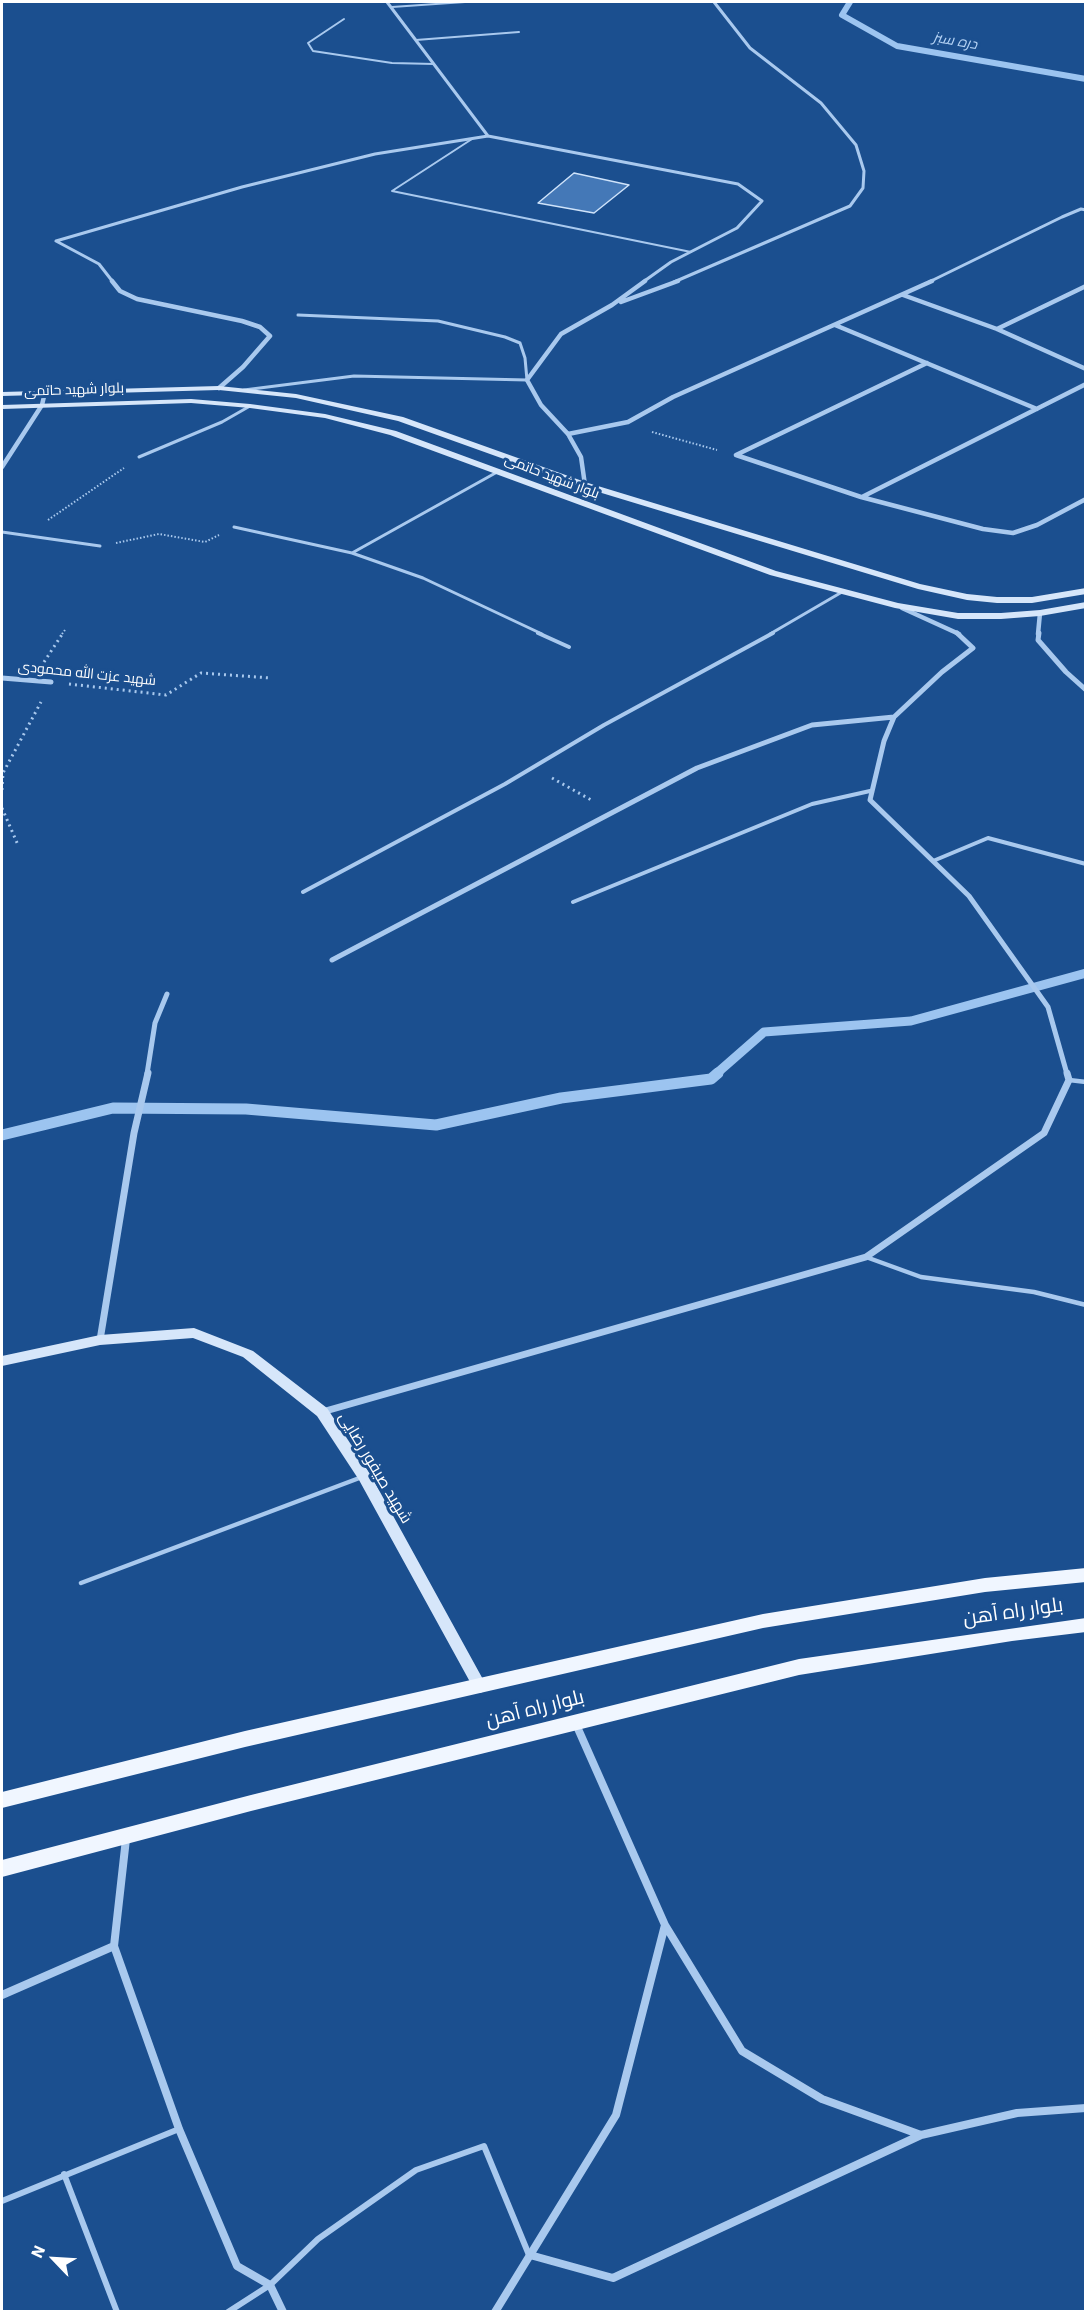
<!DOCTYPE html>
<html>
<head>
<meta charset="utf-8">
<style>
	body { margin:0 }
	#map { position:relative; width:1087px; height:2313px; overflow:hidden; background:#1b4f8f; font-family:"IBM Plex Sans",sans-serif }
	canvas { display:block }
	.frame { position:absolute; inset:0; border:3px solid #fff; pointer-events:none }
	.north { position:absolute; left:24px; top:2229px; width:60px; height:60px; -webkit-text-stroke:4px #1b4f8f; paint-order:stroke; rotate:295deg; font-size:16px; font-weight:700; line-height:24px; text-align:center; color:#fff }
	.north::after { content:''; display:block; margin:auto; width:21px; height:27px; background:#fff; clip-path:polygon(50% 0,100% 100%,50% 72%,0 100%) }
</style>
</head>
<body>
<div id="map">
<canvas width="1087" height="2313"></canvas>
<div class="frame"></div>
<div class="north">N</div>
</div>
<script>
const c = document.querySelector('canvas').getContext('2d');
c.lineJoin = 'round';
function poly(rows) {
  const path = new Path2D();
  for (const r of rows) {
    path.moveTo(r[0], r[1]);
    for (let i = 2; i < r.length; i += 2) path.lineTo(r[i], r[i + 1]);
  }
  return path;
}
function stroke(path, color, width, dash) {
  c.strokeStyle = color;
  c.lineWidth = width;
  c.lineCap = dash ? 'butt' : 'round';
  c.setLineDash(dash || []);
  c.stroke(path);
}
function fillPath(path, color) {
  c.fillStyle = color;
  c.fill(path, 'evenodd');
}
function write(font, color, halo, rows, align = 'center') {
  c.font = font + ' "IBM Plex Sans",Cairo,sans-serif';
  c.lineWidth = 6;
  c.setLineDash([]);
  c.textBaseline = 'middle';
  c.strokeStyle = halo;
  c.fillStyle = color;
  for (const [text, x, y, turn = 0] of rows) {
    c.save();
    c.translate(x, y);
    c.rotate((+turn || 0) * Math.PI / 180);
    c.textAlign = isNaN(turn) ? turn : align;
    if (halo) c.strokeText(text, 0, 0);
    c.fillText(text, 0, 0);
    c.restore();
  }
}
const streamFar2 = poly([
	[850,2,842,15,897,46,1086,79]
]);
const streamFar1 = poly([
	[716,1074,764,1032,911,1021,1086,973]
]);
const stream = poly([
	[2,1135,113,1108,246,1109,436,1125,561,1098,711,1079,718,1073]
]);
const building = poly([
	[574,173,629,185,594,213,538,203,574,173]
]);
const pathFar1 = poly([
	[652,432,717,450],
	[48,520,124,468],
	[116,543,159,534,205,542,219,535],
	[62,634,65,630]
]);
const path = poly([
	[44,662,63,633],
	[69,684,166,695,201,673,271,678],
	[552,778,593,801],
	[2,790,3,773,41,702],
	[2,808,18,845]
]);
const laneFar4 = poly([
	[392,7,465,2],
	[344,19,308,43,313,51,392,63,434,64],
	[416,40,519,32],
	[472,139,392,191,691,252]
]);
const laneFar3 = poly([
	[244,390,354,376,527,380,525,358,520,343,505,337,438,321,298,315],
	[139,457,222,422,250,406],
	[234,527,352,553,423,578,542,634],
	[2,532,100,546],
	[352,553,499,471],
	[770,634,842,592]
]);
const laneFar2 = poly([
	[538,633,569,647],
	[933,861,988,838,1086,864],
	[303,892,505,784,604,725,773,633],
	[573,902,812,804,870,791]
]);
const laneFar1 = poly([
	[1069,1080,1086,1082],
	[866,1257,921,1277,1034,1292,1086,1305],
	[81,1583,362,1477]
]);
const lane = poly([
	[64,2174,117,2312],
	[2,2201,179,2129],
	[228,2312,270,2285,318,2239,416,2170,484,2146,529,2255]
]);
const streetFar4 = poly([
	[387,2,488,136,738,184,762,201,737,228,671,262,643,282],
	[113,282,99,264,56,241,242,187,375,154,488,136],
	[674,282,850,206,863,188,864,171,856,145,821,103,750,48,714,2],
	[929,282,1062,217,1081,209,1086,210]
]);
const streetFar3 = poly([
	[112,281,120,291,137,299,242,321,260,327,270,336,243,367,219,388],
	[903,295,997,329,1086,369],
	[621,302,678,281],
	[835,325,1037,409],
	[997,329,1086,286],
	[568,434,628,422,673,397,932,281],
	[736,455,861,497,983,529,1013,533,1037,525,1086,499],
	[736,455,927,363],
	[2,467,42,405,45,392],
	[585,485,581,457,568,434,541,405,527,380,561,334,612,305,645,281],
	[862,497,1086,384],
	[902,608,959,634],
	[1038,634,1040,613]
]);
const streetFar2 = poly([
	[957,633,973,648,942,672,894,717,884,741,870,800,969,896,1048,1007,1067,1074],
	[1039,633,1038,640,1066,672,1086,690],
	[2,678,51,682],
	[332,960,697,768,812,725,894,717],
	[147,1074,155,1023,167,994]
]);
const streetFar1 = poly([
	[100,1340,134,1133,148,1073],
	[322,1412,866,1257,1044,1133,1069,1080,1067,1073]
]);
const street = poly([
	[126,1839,114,1946,179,2129,237,2266,270,2285,283,2312],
	[665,1925,742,2051,822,2099,921,2135,1017,2113,1086,2108],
	[2,1995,114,1946],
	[530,2255,613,2278,921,2135],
	[495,2312,616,2115,665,1925,575,1722]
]);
const secondary = poly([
	[219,386,296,394,403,417,588,483,920,584,967,594,997,597,1032,597,1086,588,1086,594,1032,603,997,603,967,600,918,589,582,487,398,421,296,398,219,390,2,396,2,392,219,386],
	[191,399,250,404,325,414,396,431,776,571,898,603,958,613,1001,613,1040,610,1086,602,1086,608,1040,616,1001,619,958,619,895,608,770,575,390,435,325,418,250,408,191,403,2,409,2,405,191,399],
	[194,1328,253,1351,327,1408,369,1472,485,1683,487,1687,485,1691,480,1693,475,1691,359,1480,317,1416,243,1357,193,1338,100,1345,2,1366,2,1356,100,1335,194,1328]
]);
const primary = poly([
	[1086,1568,1086,1582,985,1592,763,1628,245,1747,2,1808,2,1792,245,1731,763,1614,985,1578,1086,1568],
	[1086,1618,1086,1632,1012,1641,799,1675,251,1811,2,1877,2,1860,251,1795,799,1659,1086,1618]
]);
const farStreetnames = [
	["بلوار شهید حاتمی",74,390,-2],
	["بلوار شهید حاتمی",552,477,21],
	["شهید عزت الله محمودی",87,674,6]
];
const farWaternames = [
	["دره سبز",955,41,10]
];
const streetNames = [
	["شهید صیفور رضایی",375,1468,59]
];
const nearStreetnames = [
	["بلوار راه آهن",1013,1612,-8],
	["بلوار راه آهن",535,1709,-14]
];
stroke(streamFar2, '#9cc4f0', 6);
stroke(streamFar1, '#9cc4f0', 9);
stroke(stream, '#9cc4f0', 11);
fillPath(building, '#4478b7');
stroke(building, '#cfe3fa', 1.5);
stroke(pathFar1, '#a9c9ee', 2, [1.5, 2]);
stroke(path, '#a9c9ee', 3, [2, 4]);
stroke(laneFar4, '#a9c9ee', 2);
stroke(laneFar3, '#a9c9ee', 3);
stroke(laneFar2, '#a9c9ee', 4);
stroke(laneFar1, '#a9c9ee', 4.5);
stroke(lane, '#a9c9ee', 6);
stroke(streetFar4, '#a9c9ee', 3);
stroke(streetFar3, '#a9c9ee', 4.5);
stroke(streetFar2, '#a9c9ee', 5);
stroke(streetFar1, '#a9c9ee', 7);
stroke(street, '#a9c9ee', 8);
fillPath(secondary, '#d6e6fa');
fillPath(primary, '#f0f6ff');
write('14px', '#fff', '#1b4f8f', farStreetnames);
write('italic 15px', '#b5d3f5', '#1b4f8f', farWaternames);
write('16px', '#fff', '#1b4f8f', streetNames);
write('20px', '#fff', '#1b4f8f', nearStreetnames);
</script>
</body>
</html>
